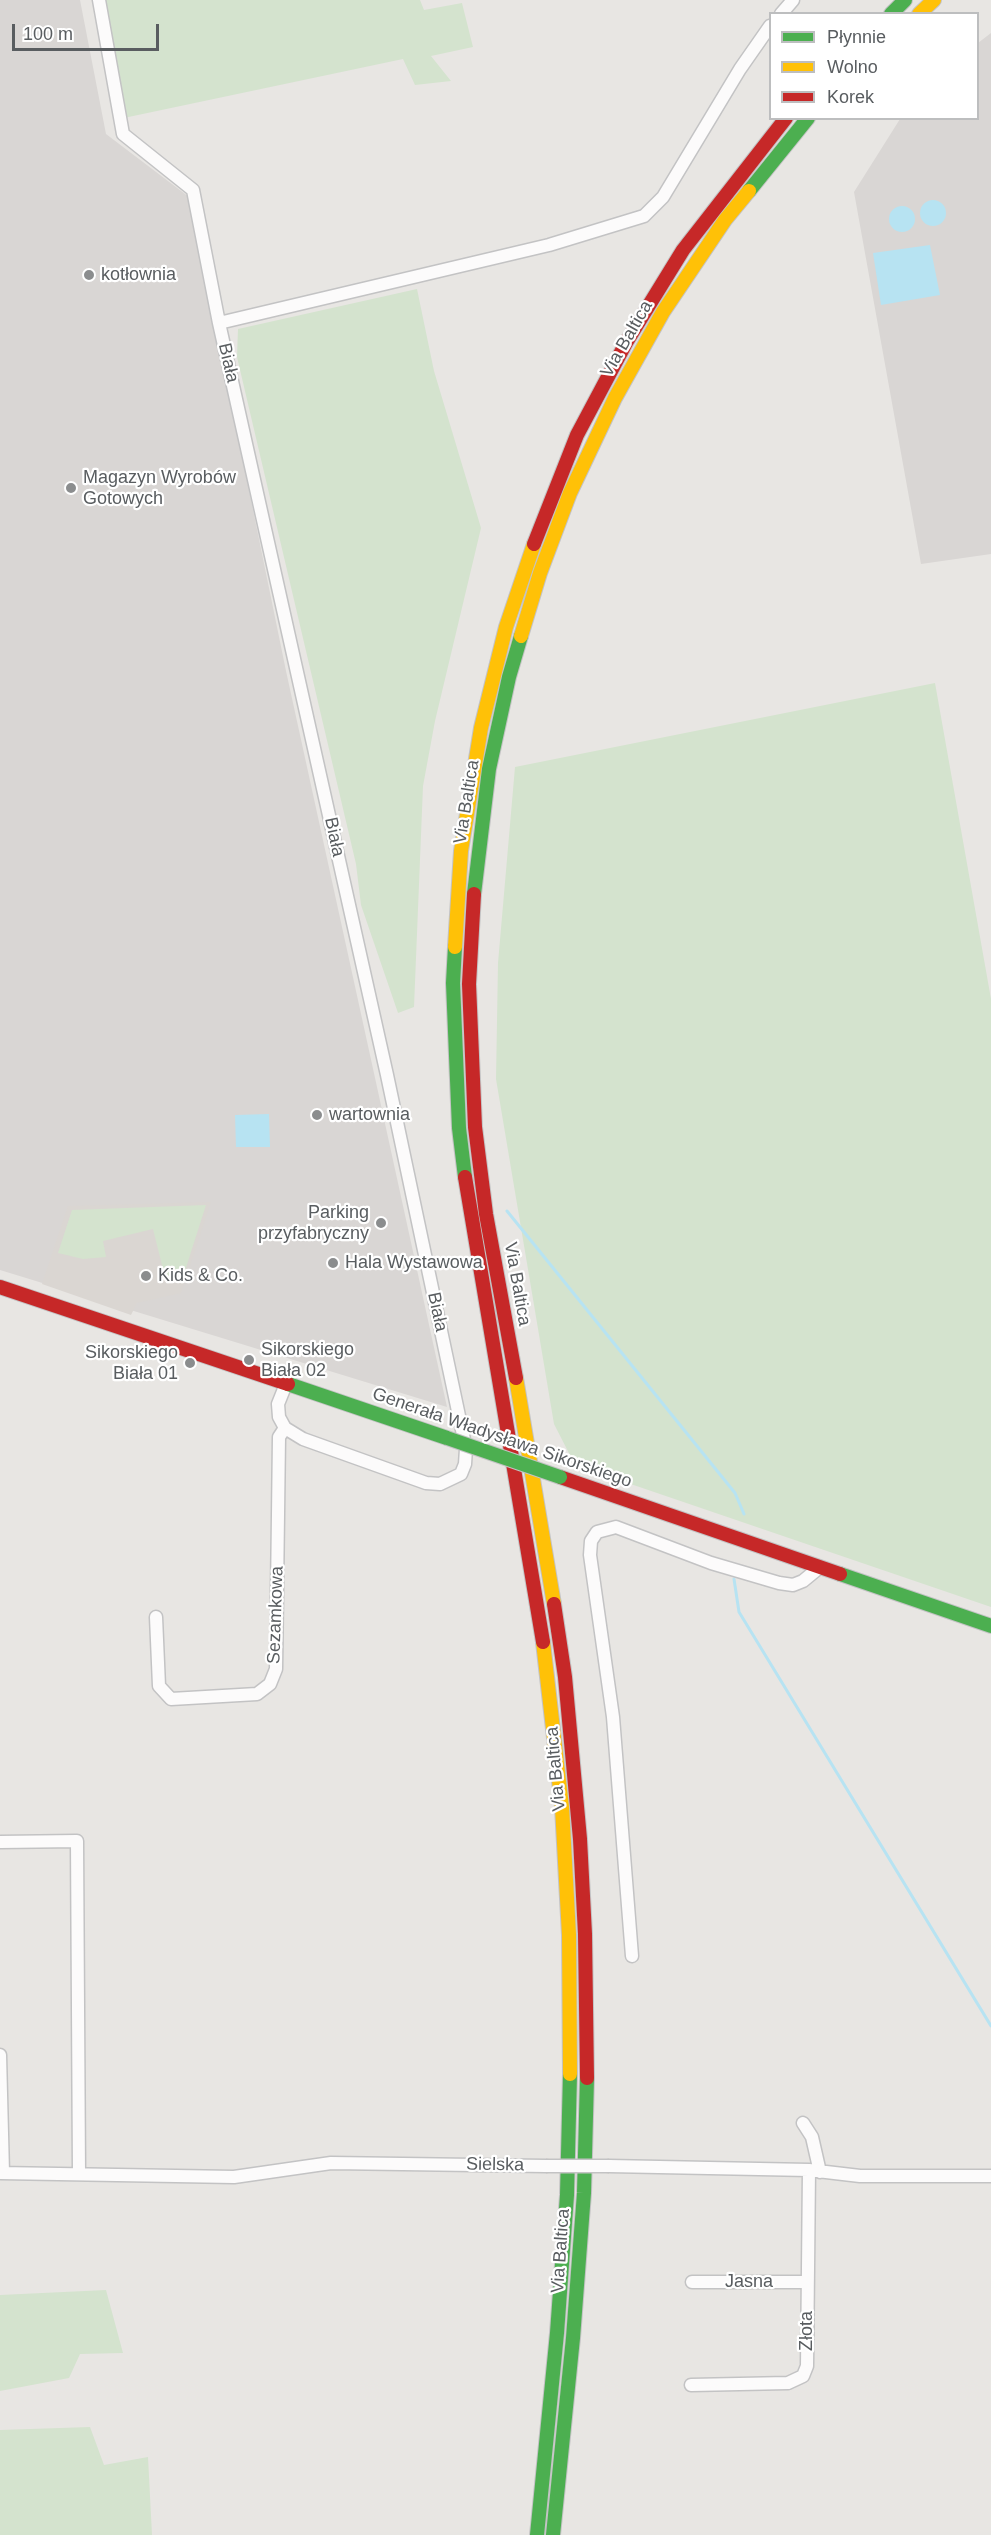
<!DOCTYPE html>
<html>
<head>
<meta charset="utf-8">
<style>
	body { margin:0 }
	#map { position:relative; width:991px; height:2535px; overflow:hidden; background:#e8e6e3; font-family:Arial,sans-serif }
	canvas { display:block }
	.legend { position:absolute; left:769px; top:12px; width:210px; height:108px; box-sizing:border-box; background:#fff; border:2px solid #bdbebf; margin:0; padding:8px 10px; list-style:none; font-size:18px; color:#595d60 }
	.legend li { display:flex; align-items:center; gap:12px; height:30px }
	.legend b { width:30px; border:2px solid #bdbebf }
	.scale { position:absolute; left:12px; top:24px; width:147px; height:27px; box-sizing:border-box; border:3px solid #595d60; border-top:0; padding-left:8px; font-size:18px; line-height:21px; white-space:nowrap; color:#595d60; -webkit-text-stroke:4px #fff; paint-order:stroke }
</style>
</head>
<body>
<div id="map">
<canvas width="991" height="2535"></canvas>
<ul class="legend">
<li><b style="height:8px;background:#4caf50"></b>Płynnie</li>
<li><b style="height:8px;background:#ffc107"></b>Wolno</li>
<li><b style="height:8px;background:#c62828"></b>Korek</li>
</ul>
<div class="scale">100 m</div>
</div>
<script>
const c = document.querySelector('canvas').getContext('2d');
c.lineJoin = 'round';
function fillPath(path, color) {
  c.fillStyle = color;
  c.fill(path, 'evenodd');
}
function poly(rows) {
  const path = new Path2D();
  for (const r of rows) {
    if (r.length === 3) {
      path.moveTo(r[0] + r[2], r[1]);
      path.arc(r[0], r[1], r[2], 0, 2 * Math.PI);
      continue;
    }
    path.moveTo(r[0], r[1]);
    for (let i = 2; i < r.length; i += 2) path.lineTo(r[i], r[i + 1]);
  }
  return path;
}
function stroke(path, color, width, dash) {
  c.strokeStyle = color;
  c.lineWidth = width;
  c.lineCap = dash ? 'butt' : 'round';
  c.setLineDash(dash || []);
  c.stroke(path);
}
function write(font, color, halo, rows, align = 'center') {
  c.font = font + ' Arial,sans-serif';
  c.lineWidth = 4.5;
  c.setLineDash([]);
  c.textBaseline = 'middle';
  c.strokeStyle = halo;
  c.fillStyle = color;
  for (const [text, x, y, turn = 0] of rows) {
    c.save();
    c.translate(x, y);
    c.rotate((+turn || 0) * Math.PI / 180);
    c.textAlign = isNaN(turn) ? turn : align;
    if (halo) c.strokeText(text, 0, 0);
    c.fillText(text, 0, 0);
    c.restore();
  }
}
const industrial = poly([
	[0,0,80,0,106,134,189,197,286,671,447,1407,0,1270],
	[991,33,991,554,921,564,854,192,900,119,978,118,978,43]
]);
const education = poly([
	[211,1202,181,1293,137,1303,131,1315,42,1284,68,1206]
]);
const green = poly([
	[105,0,420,0,424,10,462,3,473,47,431,56,451,81,415,85,403,59,119,119],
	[417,289,434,371,481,528,435,721,423,786,414,1007,398,1013,361,905,356,864,237,357,238,329],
	[935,683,991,999,991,1607,575,1465,554,1424,496,1079,498,963,515,767],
	[206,1205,183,1277,166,1281,153,1229,103,1241,106,1257,83,1259,58,1253,72,1210],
	[106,2290,123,2353,80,2354,69,2378,0,2391,0,2295],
	[90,2427,104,2465,148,2457,152,2535,0,2535,0,2430]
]);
const water = poly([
	[933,213,13],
	[902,219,13],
	[930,245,940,295,881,305,873,253],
	[269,1114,270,1147,236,1147,235,1115]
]);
const stream = poly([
	[507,1211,735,1493,744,1514],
	[734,1579,739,1612,991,2026]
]);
const street = poly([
	[99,0,123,134,193,190,219,323,387,1075,466,1449,465,1464,461,1474,440,1484,426,1483,303,1439,285,1428,279,1417,278,1404,286,1384],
	[781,14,793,0],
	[219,323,549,245,644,216,663,197,740,69,770,26],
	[156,1617,159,1686,171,1699,257,1694,270,1684,276,1669,279,1437,285,1428],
	[0,1842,77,1841,79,2174],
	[632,1956,613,1717,590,1555,591,1541,597,1532,616,1527,711,1563,779,1583,793,1585,803,1581,820,1567],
	[0,2055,3,2173],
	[803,2123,812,2137,820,2172],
	[609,2166,809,2170,860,2176,991,2176],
	[0,2173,234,2177,331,2163,546,2166],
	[692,2282,807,2282],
	[691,2385,788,2383,803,2376,807,2366,809,2170]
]);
const fast = poly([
	[891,14,905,0],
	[749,191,808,118],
	[474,894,489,769,509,677,521,636],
	[455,947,453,983,459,1128,465,1177],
	[288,1384,447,1438],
	[840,1574,991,1626],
	[537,2535,557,2333,567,2195,570,2074],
	[553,2535,573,2338,584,2193,587,2078]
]);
const slow = poly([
	[919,14,934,0],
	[521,636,540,573,570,493,615,398,663,312,725,220,749,191],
	[455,947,461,851,481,728,506,627,534,544],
	[516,1378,554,1604],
	[543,1642,562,1807,569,1935,570,2074]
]);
const jam = poly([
	[534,544,577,435,627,341,683,250,786,118],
	[474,894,469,984,475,1127,486,1214,516,1378],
	[465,1177,543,1642],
	[0,1287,288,1384],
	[560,1477,840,1574],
	[554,1604,565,1677,580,1839,585,1934,587,2078]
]);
const streetBridge = poly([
	[546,2166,609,2166]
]);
const fastBridge = poly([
	[447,1438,560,1477]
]);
const markers = [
	[89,275,6,"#8b8d8e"],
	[71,488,6,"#8b8d8e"],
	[317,1115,6,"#8b8d8e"],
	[381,1223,6,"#8b8d8e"],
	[333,1263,6,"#8b8d8e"],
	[146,1276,6,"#8b8d8e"],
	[249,1360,6,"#8b8d8e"],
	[190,1363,6,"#8b8d8e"]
];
const poiNames = [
	["kotłownia",101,275],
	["Magazyn Wyrobów",83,478],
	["Gotowych",83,499],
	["wartownia",329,1115],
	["Parking",369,1213,"right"],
	["przyfabryczny",369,1234,"right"],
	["Hala Wystawowa",345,1263],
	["Kids & Co.",158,1276],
	["Sikorskiego",261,1350],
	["Biała 02",261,1371],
	["Sikorskiego",178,1353,"right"],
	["Biała 01",178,1374,"right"]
];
const streetNames = [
	["Via Baltica",627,339,-60],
	["Biała",228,363,77],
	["Via Baltica",467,802,-81],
	["Biała",334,837,78],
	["Via Baltica",517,1284,80],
	["Biała",437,1312,78],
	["Generała Władysława Sikorskiego",502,1438,19],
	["Sezamkowa",276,1615,-88],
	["Via Baltica",556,1769,-95],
	["Sielska",495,2165,1],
	["Via Baltica",561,2251,-86],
	["Jasna",749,2282],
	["Złota",807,2331,-90]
];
fillPath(industrial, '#d9d6d4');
fillPath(education, '#dad6d2');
fillPath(green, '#d4e3ce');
fillPath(water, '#b7e3f2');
stroke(stream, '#b7e3f2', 3);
stroke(street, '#c3c3c4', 15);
stroke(fast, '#c3c3c4', 16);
stroke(slow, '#c3c3c4', 16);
stroke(jam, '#c3c3c4', 16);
stroke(street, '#fcfbfb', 12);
stroke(fast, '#4caf50', 14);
stroke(slow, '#ffc107', 14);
stroke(jam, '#c62828', 14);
stroke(streetBridge, '#c3c3c4', 15, []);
stroke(fastBridge, '#c3c3c4', 16, []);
stroke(streetBridge, '#fcfbfb', 12);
stroke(fastBridge, '#4caf50', 14);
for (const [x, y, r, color] of markers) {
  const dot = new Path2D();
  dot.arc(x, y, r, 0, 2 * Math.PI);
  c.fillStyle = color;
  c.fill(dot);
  stroke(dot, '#fff', 2);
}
write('18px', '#595d60', '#fff', poiNames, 'left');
write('18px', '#595d60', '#fff', streetNames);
</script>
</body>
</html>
